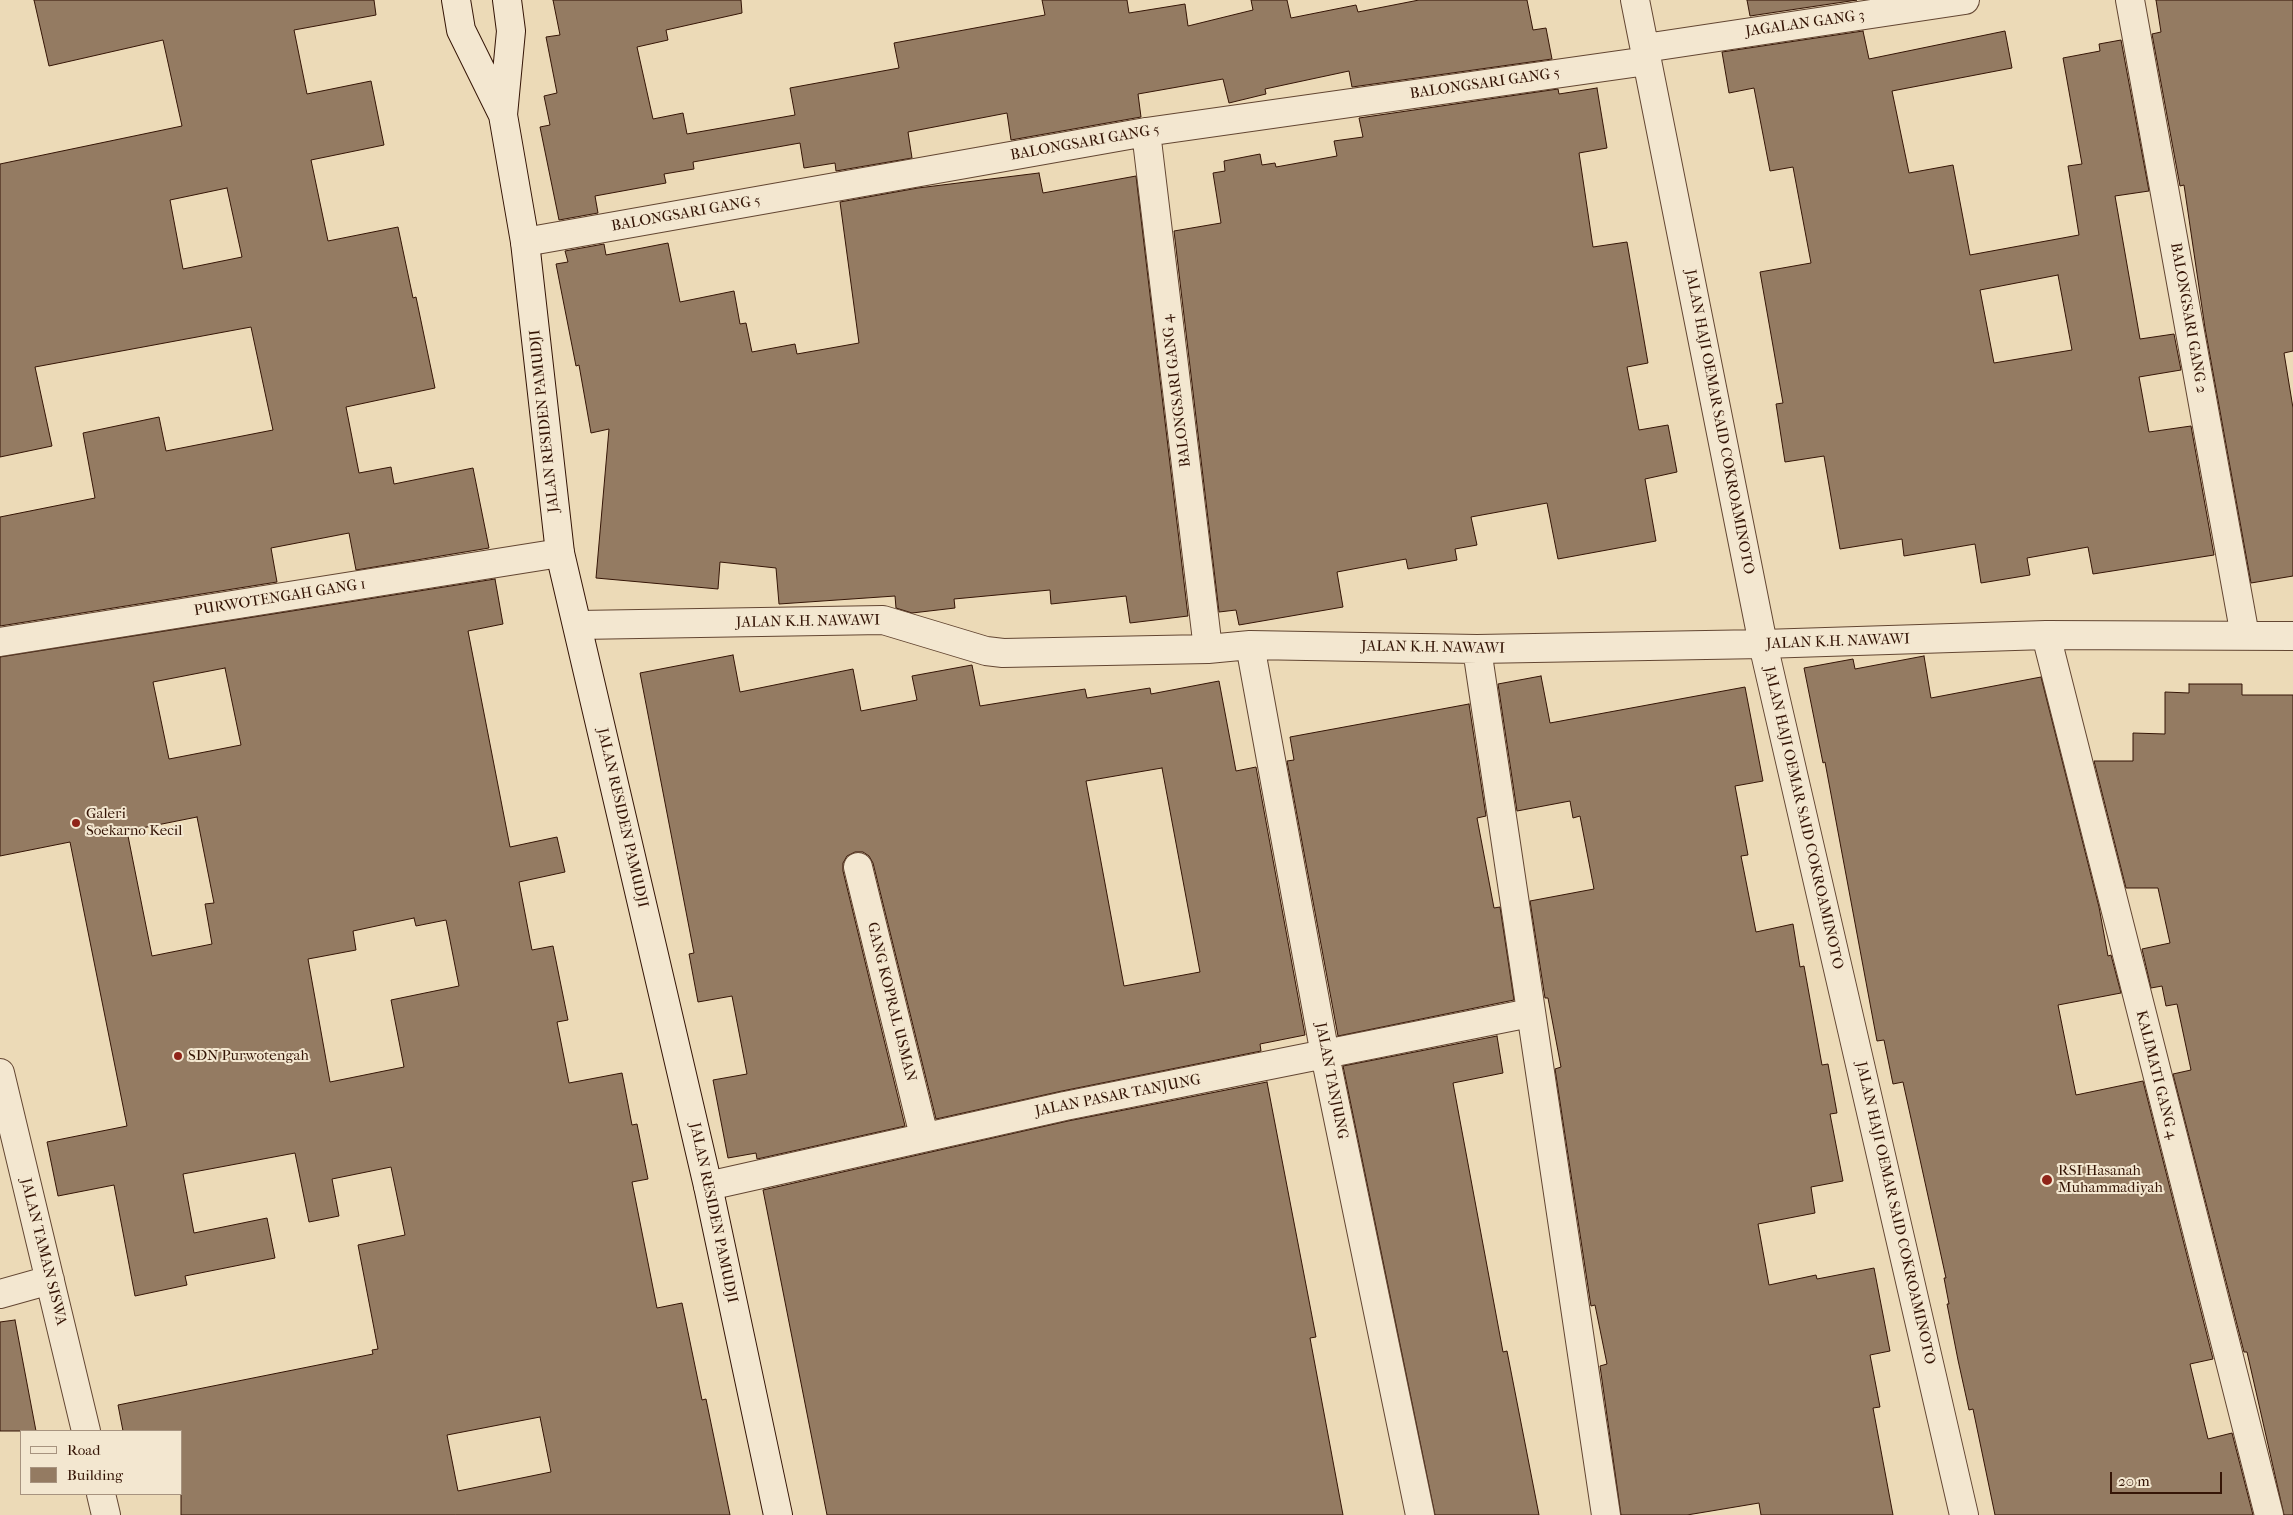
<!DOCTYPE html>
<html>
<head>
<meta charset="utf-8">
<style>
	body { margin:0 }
	#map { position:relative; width:2293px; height:1515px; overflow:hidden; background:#ecdab7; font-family:"IM FELL French Canon",serif }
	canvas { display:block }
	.legend { position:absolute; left:20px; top:1430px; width:162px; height:65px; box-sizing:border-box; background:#f3e7d0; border:1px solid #a7937f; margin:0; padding:6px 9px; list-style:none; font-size:15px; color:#351506 }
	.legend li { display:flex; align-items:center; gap:10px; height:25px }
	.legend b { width:25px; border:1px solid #a7937f }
	.scale { position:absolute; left:2110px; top:1472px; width:112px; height:22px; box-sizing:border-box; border:2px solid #351506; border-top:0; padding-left:6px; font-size:15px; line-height:18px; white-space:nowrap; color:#351506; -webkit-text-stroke:4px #f3e7d0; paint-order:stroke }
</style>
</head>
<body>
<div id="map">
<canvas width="2293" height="1515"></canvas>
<ul class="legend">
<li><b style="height:6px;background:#f3e7d0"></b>Road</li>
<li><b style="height:14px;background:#947b62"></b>Building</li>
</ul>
<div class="scale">20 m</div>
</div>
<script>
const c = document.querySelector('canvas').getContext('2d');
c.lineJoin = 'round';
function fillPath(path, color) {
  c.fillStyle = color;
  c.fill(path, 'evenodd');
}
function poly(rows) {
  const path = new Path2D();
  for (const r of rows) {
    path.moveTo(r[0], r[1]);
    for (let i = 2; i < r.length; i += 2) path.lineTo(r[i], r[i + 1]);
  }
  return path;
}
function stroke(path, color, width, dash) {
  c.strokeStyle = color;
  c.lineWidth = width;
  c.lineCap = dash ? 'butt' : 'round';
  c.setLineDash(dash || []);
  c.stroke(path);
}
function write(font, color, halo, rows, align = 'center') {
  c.font = font + ' "IM FELL French Canon",serif';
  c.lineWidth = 4;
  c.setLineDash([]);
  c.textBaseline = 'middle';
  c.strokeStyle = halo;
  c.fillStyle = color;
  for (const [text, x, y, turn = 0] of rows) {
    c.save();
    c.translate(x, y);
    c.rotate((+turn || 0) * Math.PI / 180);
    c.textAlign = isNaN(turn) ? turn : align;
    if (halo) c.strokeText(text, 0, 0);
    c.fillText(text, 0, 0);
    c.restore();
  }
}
const building = poly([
	[34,0,374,0,376,15,294,30,307,94,371,81,384,145,311,160,328,241,398,227,413,298,416,297,435,388,346,407,359,473,391,467,394,484,473,468,489,548,356,570,349,533,271,548,277,582,0,626,0,517,95,498,83,433,159,417,166,451,273,430,251,327,35,367,52,446,0,457,0,164,182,126,163,40,49,66,34,0],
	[227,188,242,257,183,269,170,200,227,188],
	[553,0,741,0,742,13,666,30,668,40,637,47,653,119,683,113,687,134,795,115,790,88,899,68,894,43,1045,15,1042,0,1127,0,1129,13,1185,4,1188,26,1253,10,1251,0,1287,0,1291,18,1356,5,1358,12,1419,0,1527,0,1533,30,1546,28,1552,59,1352,87,1349,71,1265,89,1266,94,1229,103,1223,79,1138,94,1141,117,1011,140,1007,113,908,132,912,158,836,171,835,163,804,168,800,143,693,162,694,169,664,174,666,183,595,196,598,213,559,220,540,127,550,125,544,96,557,93,546,37,560,35,553,0],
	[1747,0,1857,0,1750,16,1747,0],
	[2156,0,2293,0,2293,351,2284,353,2293,408,2293,576,2251,583,2205,328,2184,185,2180,186,2152,34,2161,32,2156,0],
	[1863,31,1869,59,2005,31,2012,68,1892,91,1909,173,1953,165,1970,255,2079,235,2068,166,2082,164,2063,58,2100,51,2099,44,2121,40,2149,191,2115,196,2140,339,2174,334,2181,370,2139,377,2149,432,2191,426,2214,555,2093,574,2088,547,2027,558,2030,575,1981,583,1975,544,1904,556,1902,539,1840,549,1824,456,1785,462,1776,404,1783,403,1760,272,1811,263,1793,167,1770,171,1754,88,1729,93,1722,52,1863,31],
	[2058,275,2072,350,1994,363,1980,290,2058,275],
	[1597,88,1607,148,1579,153,1593,247,1627,242,1648,363,1627,367,1639,430,1668,425,1677,472,1645,479,1656,541,1558,559,1547,503,1471,517,1477,545,1455,549,1457,560,1408,569,1406,559,1337,572,1343,607,1239,625,1236,610,1219,612,1174,231,1221,223,1213,173,1225,171,1224,161,1260,154,1262,165,1275,163,1276,167,1337,156,1334,141,1363,137,1359,118,1558,89,1559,94,1597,88],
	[1039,173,1043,193,1136,176,1188,616,1130,623,1126,596,1051,604,1050,590,954,599,955,608,912,613,896,608,895,596,779,604,776,568,720,562,718,589,596,578,609,429,591,433,579,365,576,366,556,264,568,262,565,251,604,244,606,255,668,243,680,302,734,291,740,324,746,323,752,352,795,344,797,354,859,343,840,202,918,188,1039,173],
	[495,579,503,624,468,631,510,847,557,837,565,872,519,882,532,950,553,946,568,1020,557,1022,569,1083,622,1073,632,1125,637,1124,648,1179,632,1182,657,1308,682,1303,702,1400,706,1399,730,1515,181,1515,181,1431,123,1431,118,1405,373,1354,372,1350,378,1349,358,1245,405,1235,391,1167,332,1179,339,1216,309,1222,295,1153,183,1174,194,1233,267,1218,275,1258,185,1276,187,1285,135,1296,114,1185,58,1196,47,1142,127,1126,70,842,0,856,0,657,495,579],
	[225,668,241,745,169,759,153,682,225,668],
	[197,817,214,903,205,904,212,944,152,956,127,831,197,817],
	[414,918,416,926,446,920,459,986,391,1000,404,1067,330,1082,308,959,356,950,353,931,414,918],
	[540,1417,551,1472,458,1491,447,1435,540,1417],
	[733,655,740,692,853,669,861,711,917,700,912,676,972,665,980,706,1085,689,1087,698,1150,688,1151,694,1219,681,1236,771,1256,767,1305,1035,1260,1044,1261,1051,1062,1091,936,1119,873,863,869,856,863,852,855,852,847,856,843,863,843,871,905,1126,757,1159,756,1153,728,1158,713,1080,747,1074,732,996,698,1002,689,954,694,953,640,673,733,655],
	[1162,768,1200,972,1124,986,1086,781,1162,768],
	[1924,656,1931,698,2041,677,2099,907,2108,956,2111,955,2121,993,2058,1005,2076,1095,2143,1081,2213,1359,2190,1364,2208,1439,2232,1433,2253,1515,1995,1515,1973,1409,1969,1410,1958,1360,1947,1304,1949,1304,1944,1278,1946,1278,1903,1082,1893,1084,1884,1040,1877,1041,1825,762,1823,763,1804,668,1853,659,1855,669,1924,656],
	[1541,676,1550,723,1745,687,1763,781,1735,786,1748,855,1741,856,1756,932,1793,924,1800,967,1804,966,1822,1065,1828,1064,1837,1113,1830,1114,1843,1181,1811,1187,1815,1213,1758,1224,1769,1285,1816,1275,1817,1279,1874,1268,1890,1351,1870,1355,1880,1407,1873,1408,1893,1515,1761,1515,1759,1503,1687,1515,1621,1515,1600,1366,1607,1364,1595,1305,1591,1306,1590,1300,1555,1069,1561,1067,1548,998,1545,998,1530,901,1594,889,1580,816,1573,818,1570,801,1517,811,1498,684,1541,676],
	[2189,684,2242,684,2242,695,2293,695,2293,1515,2284,1515,2247,1352,2244,1352,2173,1074,2191,1070,2177,1004,2166,1006,2162,986,2151,988,2142,949,2170,943,2158,888,2126,888,2094,761,2133,761,2133,733,2165,734,2165,692,2189,693,2189,684],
	[1469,704,1486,816,1477,818,1494,908,1500,907,1514,1000,1338,1036,1287,761,1294,760,1290,737,1469,704],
	[1497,1036,1503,1073,1453,1083,1503,1352,1507,1351,1539,1515,1435,1515,1343,1066,1497,1036],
	[1267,1082,1316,1337,1310,1338,1343,1515,827,1515,763,1190,1068,1121,1267,1082],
	[15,1320,36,1431,0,1431,0,1322,15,1320]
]);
const street = poly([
	[1635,0,1763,644,1964,1515],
	[2130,0,2245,636],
	[1645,48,1965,0],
	[1146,132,1208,649],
	[525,242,1146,132,1647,61],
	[578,625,883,620,986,651,1003,653,1208,649,1250,645,1477,649,1763,644,2046,635,2293,636],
	[2046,635,2269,1515],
	[0,642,560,553],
	[1250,645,1325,1055,1420,1515],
	[1477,649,1606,1515],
	[858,867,924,1136],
	[0,1073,86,1431],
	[708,1186,1065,1106,1530,1013],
	[0,1294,50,1280],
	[101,1494,106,1515]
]);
const secondary = poly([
	[456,0,461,30,503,115],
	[507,0,511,31,503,115,525,242,560,553,708,1186,778,1515]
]);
const markers = [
	[76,823,5,"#8f2418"],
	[178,1056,5,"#8f2418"],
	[2047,1180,6,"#8f2418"]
];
const streetNames = [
	["JAGALAN GANG 3",1805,24,-8],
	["BALONGSARI GANG 5",1485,84,-8],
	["BALONGSARI GANG 5",1085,143,-10],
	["BALONGSARI GANG 5",686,214,-10],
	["BALONGSARI GANG 2",2188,318,80],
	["BALONGSARI GANG 4",1177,391,-97],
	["JALAN RESIDEN PAMUDJI",545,421,-96],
	["JALAN HAJI OEMAR SAID COKROAMINOTO",1719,422,79],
	["PURWOTENGAH GANG 1",280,598,-9],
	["JALAN K.H. NAWAWI",808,622,-1],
	["JALAN K.H. NAWAWI",1838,642,-2],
	["JALAN K.H. NAWAWI",1433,648,1],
	["JALAN RESIDEN PAMUDJI",622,818,77],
	["JALAN HAJI OEMAR SAID COKROAMINOTO",1803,818,77],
	["GANG KOPRAL USMAN",891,1002,76],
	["KALIMATI GANG 4",2156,1075,76],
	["JALAN TANJUNG",1331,1081,79],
	["JALAN PASAR TANJUNG",1118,1096,-11],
	["JALAN RESIDEN PAMUDJI",713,1213,78],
	["JALAN HAJI OEMAR SAID COKROAMINOTO",1895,1213,77],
	["JALAN TAMAN SISWA",43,1252,76]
];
const poiNames = [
	["Galeri",86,814],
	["Soekarno Kecil",86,831],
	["SDN Purwotengah",188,1056],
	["RSI Hasanah",2058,1171],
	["Muhammadiyah",2058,1188]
];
fillPath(building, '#947b62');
stroke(building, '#351506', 1);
stroke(street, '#634632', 30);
stroke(secondary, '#351506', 30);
stroke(street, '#f3e7d0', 28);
stroke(secondary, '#f3e7d0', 28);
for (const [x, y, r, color] of markers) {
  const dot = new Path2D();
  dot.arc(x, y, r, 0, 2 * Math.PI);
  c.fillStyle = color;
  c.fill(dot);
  stroke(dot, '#f3e7d0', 2);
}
write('15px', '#351506', '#f3e7d0', streetNames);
write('15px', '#351506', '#f3e7d0', poiNames, 'left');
</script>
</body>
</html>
